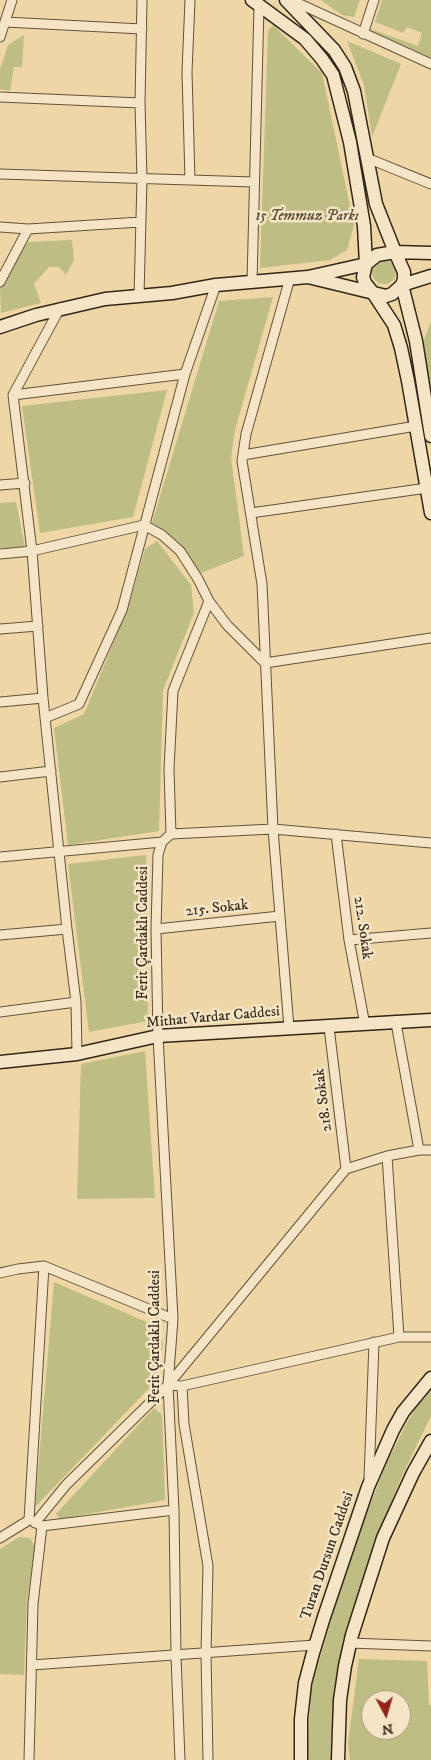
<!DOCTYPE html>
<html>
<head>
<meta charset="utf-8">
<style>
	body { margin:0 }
	#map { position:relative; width:431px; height:1760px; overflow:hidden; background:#efd6a6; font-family:"IM FELL DW Pica",serif }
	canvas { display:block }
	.north { position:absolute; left:361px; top:1690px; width:50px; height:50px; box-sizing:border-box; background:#f5e4c5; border:1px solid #a7987f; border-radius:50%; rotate:174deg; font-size:14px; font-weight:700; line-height:20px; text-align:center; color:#322617 }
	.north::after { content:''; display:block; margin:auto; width:18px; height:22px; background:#8f2418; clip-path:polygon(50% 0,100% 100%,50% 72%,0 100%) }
</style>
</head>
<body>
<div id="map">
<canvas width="431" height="1760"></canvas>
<div class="north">N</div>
</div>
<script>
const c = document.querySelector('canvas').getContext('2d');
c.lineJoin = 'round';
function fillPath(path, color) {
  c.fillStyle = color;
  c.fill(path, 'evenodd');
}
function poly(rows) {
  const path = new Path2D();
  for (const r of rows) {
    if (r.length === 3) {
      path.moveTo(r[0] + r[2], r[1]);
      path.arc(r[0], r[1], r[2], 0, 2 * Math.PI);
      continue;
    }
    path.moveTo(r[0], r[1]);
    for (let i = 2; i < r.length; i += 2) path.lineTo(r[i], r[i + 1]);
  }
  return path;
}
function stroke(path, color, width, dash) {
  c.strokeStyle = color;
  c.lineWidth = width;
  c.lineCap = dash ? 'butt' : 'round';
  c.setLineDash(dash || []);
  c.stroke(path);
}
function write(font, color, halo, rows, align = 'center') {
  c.font = font + ' "IM FELL DW Pica",serif';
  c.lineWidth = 5;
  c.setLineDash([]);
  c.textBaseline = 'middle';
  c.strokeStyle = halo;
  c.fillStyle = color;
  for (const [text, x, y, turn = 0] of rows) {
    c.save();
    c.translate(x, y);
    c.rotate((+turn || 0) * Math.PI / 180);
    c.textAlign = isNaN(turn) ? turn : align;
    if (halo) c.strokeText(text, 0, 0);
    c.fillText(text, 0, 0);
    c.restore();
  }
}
const green = poly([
	[321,0,360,0,354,17,342,15],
	[382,0,431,0,431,58,370,33,371,29,418,46,422,33,407,27,403,33,375,22],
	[273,25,322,73,354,225,347,250,330,260,260,268,268,31],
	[24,35,22,67,14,67,10,91,0,89,0,70,8,45],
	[347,41,401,64,372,137,364,85],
	[72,240,74,260,66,275,59,267,49,267,34,284,41,303,1,313,0,285,28,242],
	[384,272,12],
	[273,297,235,430,231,457,244,556,201,573,179,543,152,523,219,301],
	[431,321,431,395,423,343],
	[167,390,133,517,40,533,22,406],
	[16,502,25,547,0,548,0,503],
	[157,541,191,585,194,613,163,690,159,831,68,845,54,728,84,714,128,608,145,549],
	[146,855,148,1021,89,1032,68,864],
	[145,1051,155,1198,77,1199,81,1064],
	[54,1282,158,1327,163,1344,156,1381,35,1507],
	[431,1388,431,1416,401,1478,377,1536,359,1593,343,1649,333,1713,333,1760,309,1760,308,1748,311,1689,339,1593,360,1531,387,1462,408,1421,423,1396],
	[154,1408,162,1415,165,1500,60,1519,56,1514],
	[19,1537,30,1538,35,1547,27,1601,24,1675,0,1674,0,1549],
	[359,1659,427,1661,429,1705,431,1705,431,1760,350,1760,348,1743],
	[371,1700,401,1700,401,1730,371,1730]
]);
const street = poly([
	[291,0,431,64],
	[5,22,142,29],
	[363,34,374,0],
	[0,37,12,0],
	[0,97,140,103],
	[367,158,431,184],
	[0,174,254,182],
	[190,180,187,72,190,0],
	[0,227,28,229,141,222],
	[0,282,28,229],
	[252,282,259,6],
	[139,296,142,179,140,103,142,0],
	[60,308,13,395,32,551,43,698,67,929,76,1002,77,1054],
	[13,395,185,374],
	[243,455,416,426],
	[0,485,25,483],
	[251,513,427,488],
	[0,554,32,551,144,525,162,535,180,551,198,579,209,601,227,625,265,663],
	[0,629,38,626],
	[265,663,431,638],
	[0,702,43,698],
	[45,718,79,704,122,610,185,374,216,285],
	[0,777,51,771],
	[171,834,169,769,173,691,209,601],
	[336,834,349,940,365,1025],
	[0,857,162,842],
	[156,929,280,916],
	[0,935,67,929],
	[349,940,431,933],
	[0,1012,76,1002],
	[396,1023,419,1150],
	[329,1027,346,1169],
	[289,1028,273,829,262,584,242,461,246,434,290,278],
	[387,1156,399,1337,431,1337],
	[0,1273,18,1269,44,1266,173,1319],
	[168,1385,182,1386,399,1337],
	[182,1386,184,1424,208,1566,206,1653,208,1760],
	[369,1479,374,1342],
	[29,1520,44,1266],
	[35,1523,66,1485,168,1385,346,1169,387,1156,419,1150,431,1150],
	[38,1524,42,1526,174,1510],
	[0,1538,29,1520],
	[350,1643,431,1646],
	[32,1665,315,1645],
	[29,1760,33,1604,42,1526],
	[180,1760,176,1656,174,1510,168,1385,173,1319,158,1036,156,929,158,855,162,842,171,834,273,829,431,843]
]);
const secondary = poly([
	[252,0,305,39,322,59,333,75,350,142,364,226,366,264],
	[286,0,334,50,345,67,354,91,376,204,395,252,404,272,404,279,402,285,392,294,386,296,308,277],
	[431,253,395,252,377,255,366,264,363,277,365,283,373,293,394,325,401,348,408,381,431,513],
	[402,285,416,341,431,436],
	[402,285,431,276],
	[0,327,36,315,105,299,172,293,216,285,308,277,366,264],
	[0,1062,77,1054,158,1036,431,1020],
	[301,1760,301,1719,305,1683,313,1653,324,1617,368,1487,393,1430,403,1412,431,1378],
	[338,1760,340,1700,345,1666,352,1635,383,1538,413,1473,431,1441]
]);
const parkNames = [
	["15 Temmuz Parkı",307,217]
];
const streetNames = [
	["215. Sokak",217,909,-6],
	["212. Sokak",362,928,82],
	["Ferit Çardaklı Caddesi",144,933,-90],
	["Mithat Vardar Caddesi",213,1018,-5],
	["218. Sokak",324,1100,-97],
	["Ferit Çardaklı Caddesi",156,1337,-90],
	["Turan Dursun Caddesi",328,1556,-71]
];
fillPath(green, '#bdbd84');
stroke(street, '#61523b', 11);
stroke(secondary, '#322617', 15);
stroke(street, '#f5e4c5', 9);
stroke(secondary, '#f5e4c5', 12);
write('italic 15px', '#554c32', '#f5e4c5', parkNames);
write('15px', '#322617', '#f5e4c5', streetNames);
</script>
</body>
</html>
